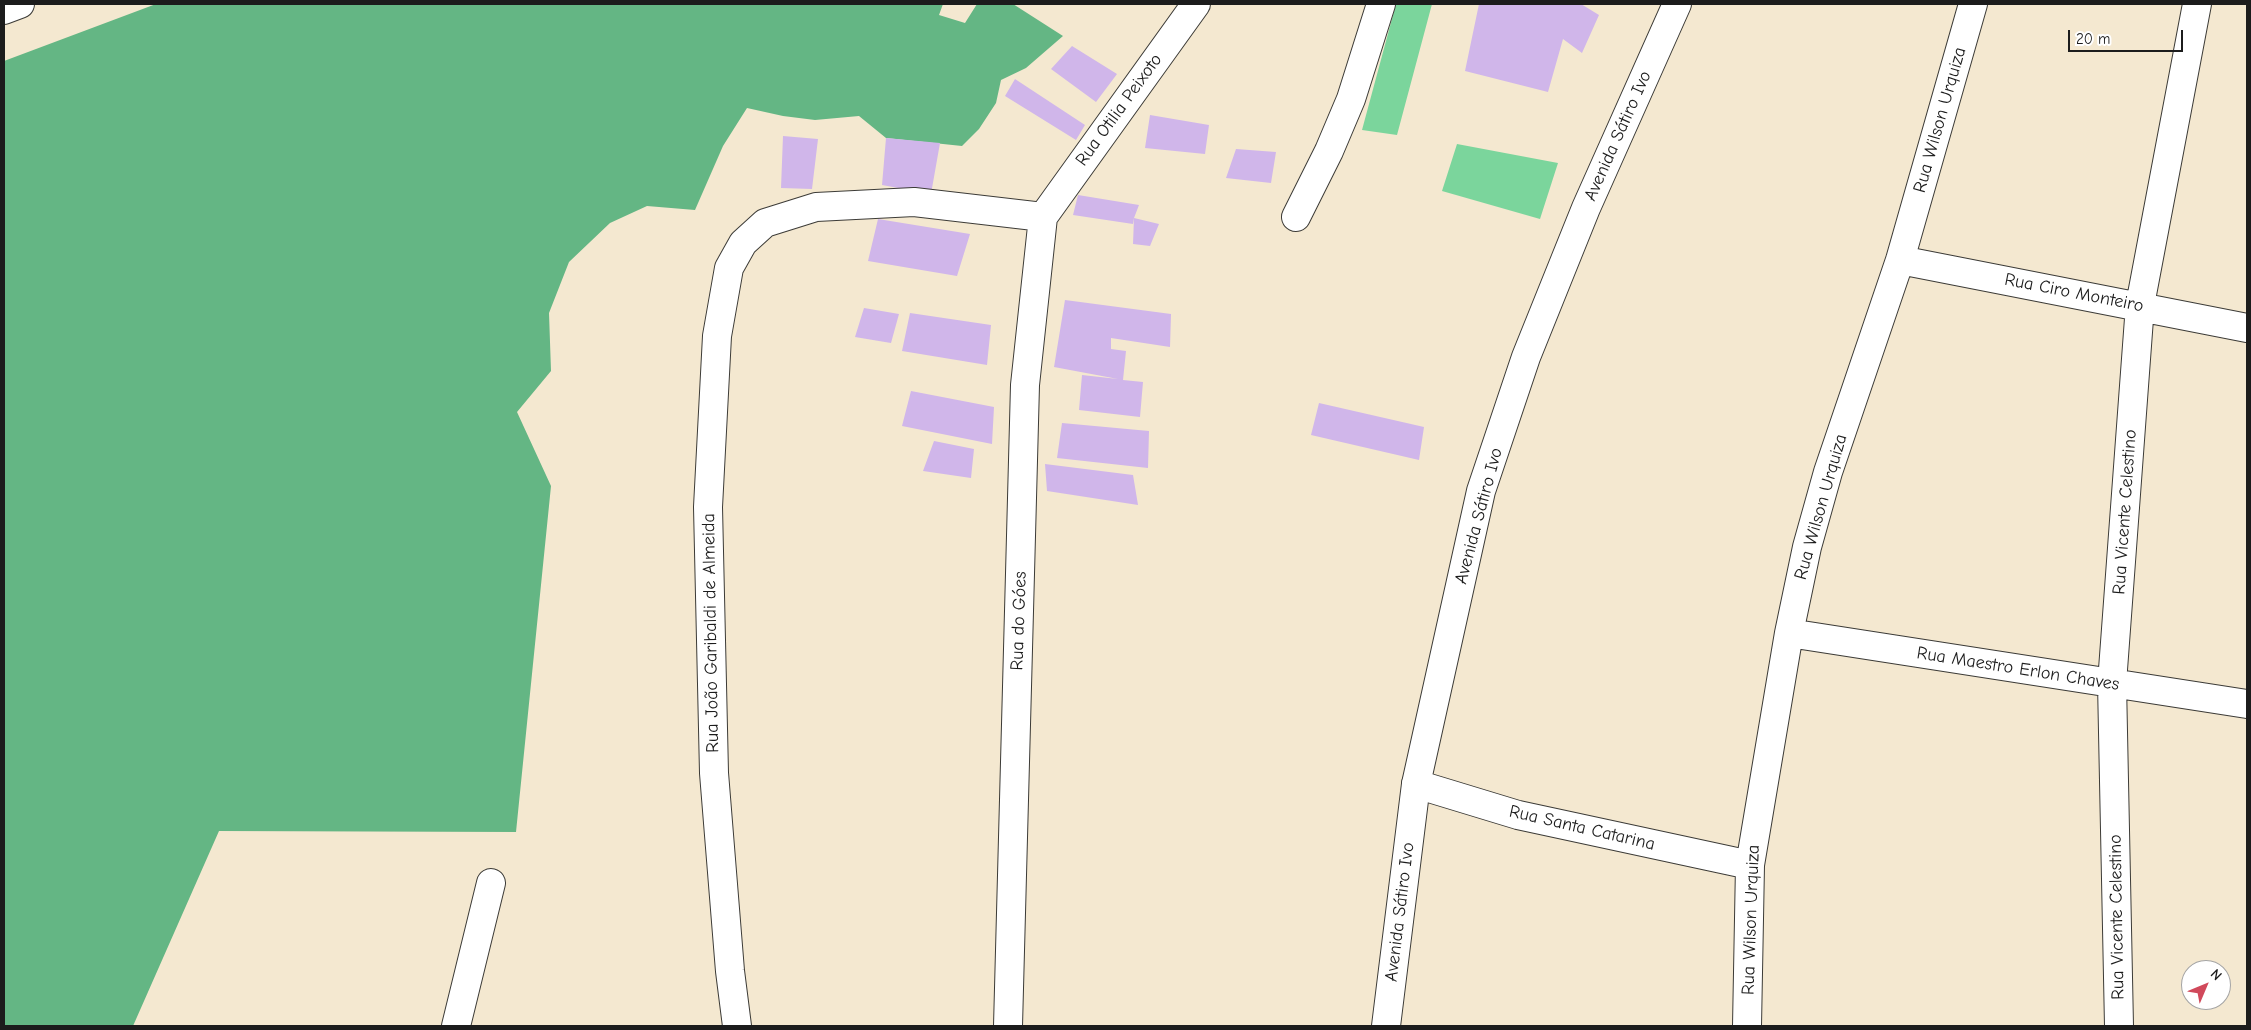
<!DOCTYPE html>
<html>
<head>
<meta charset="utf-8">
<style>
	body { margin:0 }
	#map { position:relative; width:2251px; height:1030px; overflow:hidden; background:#f4e8d0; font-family:"Comic Neue",sans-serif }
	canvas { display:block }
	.frame { position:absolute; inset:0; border:5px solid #1c1c1c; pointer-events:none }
	.north { position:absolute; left:2181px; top:960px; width:50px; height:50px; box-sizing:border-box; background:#fff; border:1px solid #a4a4a4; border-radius:50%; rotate:45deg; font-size:14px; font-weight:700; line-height:20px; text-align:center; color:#1c1c1c }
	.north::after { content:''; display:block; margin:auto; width:18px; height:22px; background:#d1495b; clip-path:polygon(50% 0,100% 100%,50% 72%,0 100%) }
	.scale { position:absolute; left:2068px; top:30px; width:115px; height:22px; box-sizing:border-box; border:2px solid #1c1c1c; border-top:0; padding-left:6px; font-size:15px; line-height:18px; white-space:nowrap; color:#1c1c1c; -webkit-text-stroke:4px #fff; paint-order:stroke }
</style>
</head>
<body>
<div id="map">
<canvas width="2251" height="1030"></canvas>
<div class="frame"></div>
<div class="north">N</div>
<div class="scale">20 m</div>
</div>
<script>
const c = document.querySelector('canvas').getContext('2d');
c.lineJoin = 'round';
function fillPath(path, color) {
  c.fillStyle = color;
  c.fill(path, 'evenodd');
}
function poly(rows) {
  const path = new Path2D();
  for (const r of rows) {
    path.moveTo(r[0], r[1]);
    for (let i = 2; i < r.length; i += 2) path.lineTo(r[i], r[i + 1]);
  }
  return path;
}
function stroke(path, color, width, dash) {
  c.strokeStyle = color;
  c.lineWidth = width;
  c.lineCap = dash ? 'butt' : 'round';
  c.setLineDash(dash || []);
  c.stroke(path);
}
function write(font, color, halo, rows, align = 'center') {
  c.font = font + ' "Comic Neue",sans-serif';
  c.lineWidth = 4;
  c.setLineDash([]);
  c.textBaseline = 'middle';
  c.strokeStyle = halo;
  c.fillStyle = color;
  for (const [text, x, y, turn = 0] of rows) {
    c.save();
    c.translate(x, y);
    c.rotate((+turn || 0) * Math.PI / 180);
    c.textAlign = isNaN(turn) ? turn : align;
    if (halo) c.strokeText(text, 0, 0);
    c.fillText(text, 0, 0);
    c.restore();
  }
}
const green = poly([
	[1396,4,1432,4,1397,135,1362,130],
	[1457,144,1558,163,1540,219,1442,191]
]);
const forest = poly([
	[156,4,943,4,939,15,965,23,977,4,1013,4,1063,36,1026,68,1001,80,996,103,979,129,962,146,886,138,859,116,815,120,783,116,747,108,723,146,695,210,647,206,610,223,569,262,549,313,551,371,517,412,551,486,516,832,219,831,133,1026,4,1026,4,61]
]);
const building = poly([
	[1479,4,1581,4,1599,15,1582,53,1563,39,1548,92,1465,71],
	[1072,46,1117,74,1096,102,1051,69],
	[1015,79,1085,125,1076,140,1005,96],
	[1150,115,1209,125,1205,154,1145,148],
	[783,136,818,139,812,189,781,188],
	[886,138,940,143,931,194,882,185],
	[1236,149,1276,152,1271,183,1226,178],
	[1078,195,1139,205,1134,218,1159,224,1150,246,1133,244,1134,218,1133,224,1073,215],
	[878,219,970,234,957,276,868,261],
	[1065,300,1171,314,1170,347,1111,338,1111,349,1126,351,1123,380,1143,382,1140,417,1079,410,1082,375,1118,379,1054,367],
	[864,308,899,314,891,343,855,337],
	[910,313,991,325,987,365,902,351],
	[911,391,994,407,992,444,902,426],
	[1319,403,1424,427,1419,460,1311,435],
	[1062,423,1149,431,1148,468,1057,458],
	[934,441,974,449,971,478,923,471],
	[1045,464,1133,475,1138,505,1047,491]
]);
const minor = poly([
	[1296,217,1329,151,1351,99,1381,4],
	[1900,260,2247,328],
	[1789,633,2247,704],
	[1416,784,1518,815,1750,865],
	[456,1026,491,883],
	[737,1026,730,971,714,773,708,507,717,336,729,268,743,243,765,223,816,207,914,202,1043,217],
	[1008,1026,1025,385,1043,217,1196,4],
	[1747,1026,1750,865,1789,633,1807,547,1828,472,1900,260,1973,4],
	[2119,1026,2112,683,2140,305,2197,4]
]);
const major = poly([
	[4,10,20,4],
	[1386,1026,1416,784,1481,491,1526,357,1586,208,1677,4]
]);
const streetNames = [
	["Rua Otilia Peixoto",1119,110,-54],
	["Rua Wilson Urquiza",1940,120,-74],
	["Avenida Sátiro Ivo",1618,136,-66],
	["Rua Ciro Monteiro",2074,293,11],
	["Rua Wilson Urquiza",1821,507,-74],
	["Rua Vicente Celestino",2125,512,-86],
	["Avenida Sátiro Ivo",1479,516,-75],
	["Rua do Góes",1019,621,-88],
	["Rua João Garibaldi de Almeida",711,633,-91],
	["Rua Maestro Erlon Chaves",2018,669,9],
	["Rua Santa Catarina",1582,828,13],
	["Avenida Sátiro Ivo",1400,912,-83],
	["Rua Vicente Celestino",2117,917,-91],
	["Rua Wilson Urquiza",1751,920,-88]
];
fillPath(green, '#7bd59c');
fillPath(forest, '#64b684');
fillPath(building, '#d0b6ea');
stroke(minor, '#3c3b37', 30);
stroke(major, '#3c3b37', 30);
stroke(minor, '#fff', 28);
stroke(major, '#fff', 28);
write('18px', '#1c1c1c', '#fff', streetNames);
</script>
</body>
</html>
